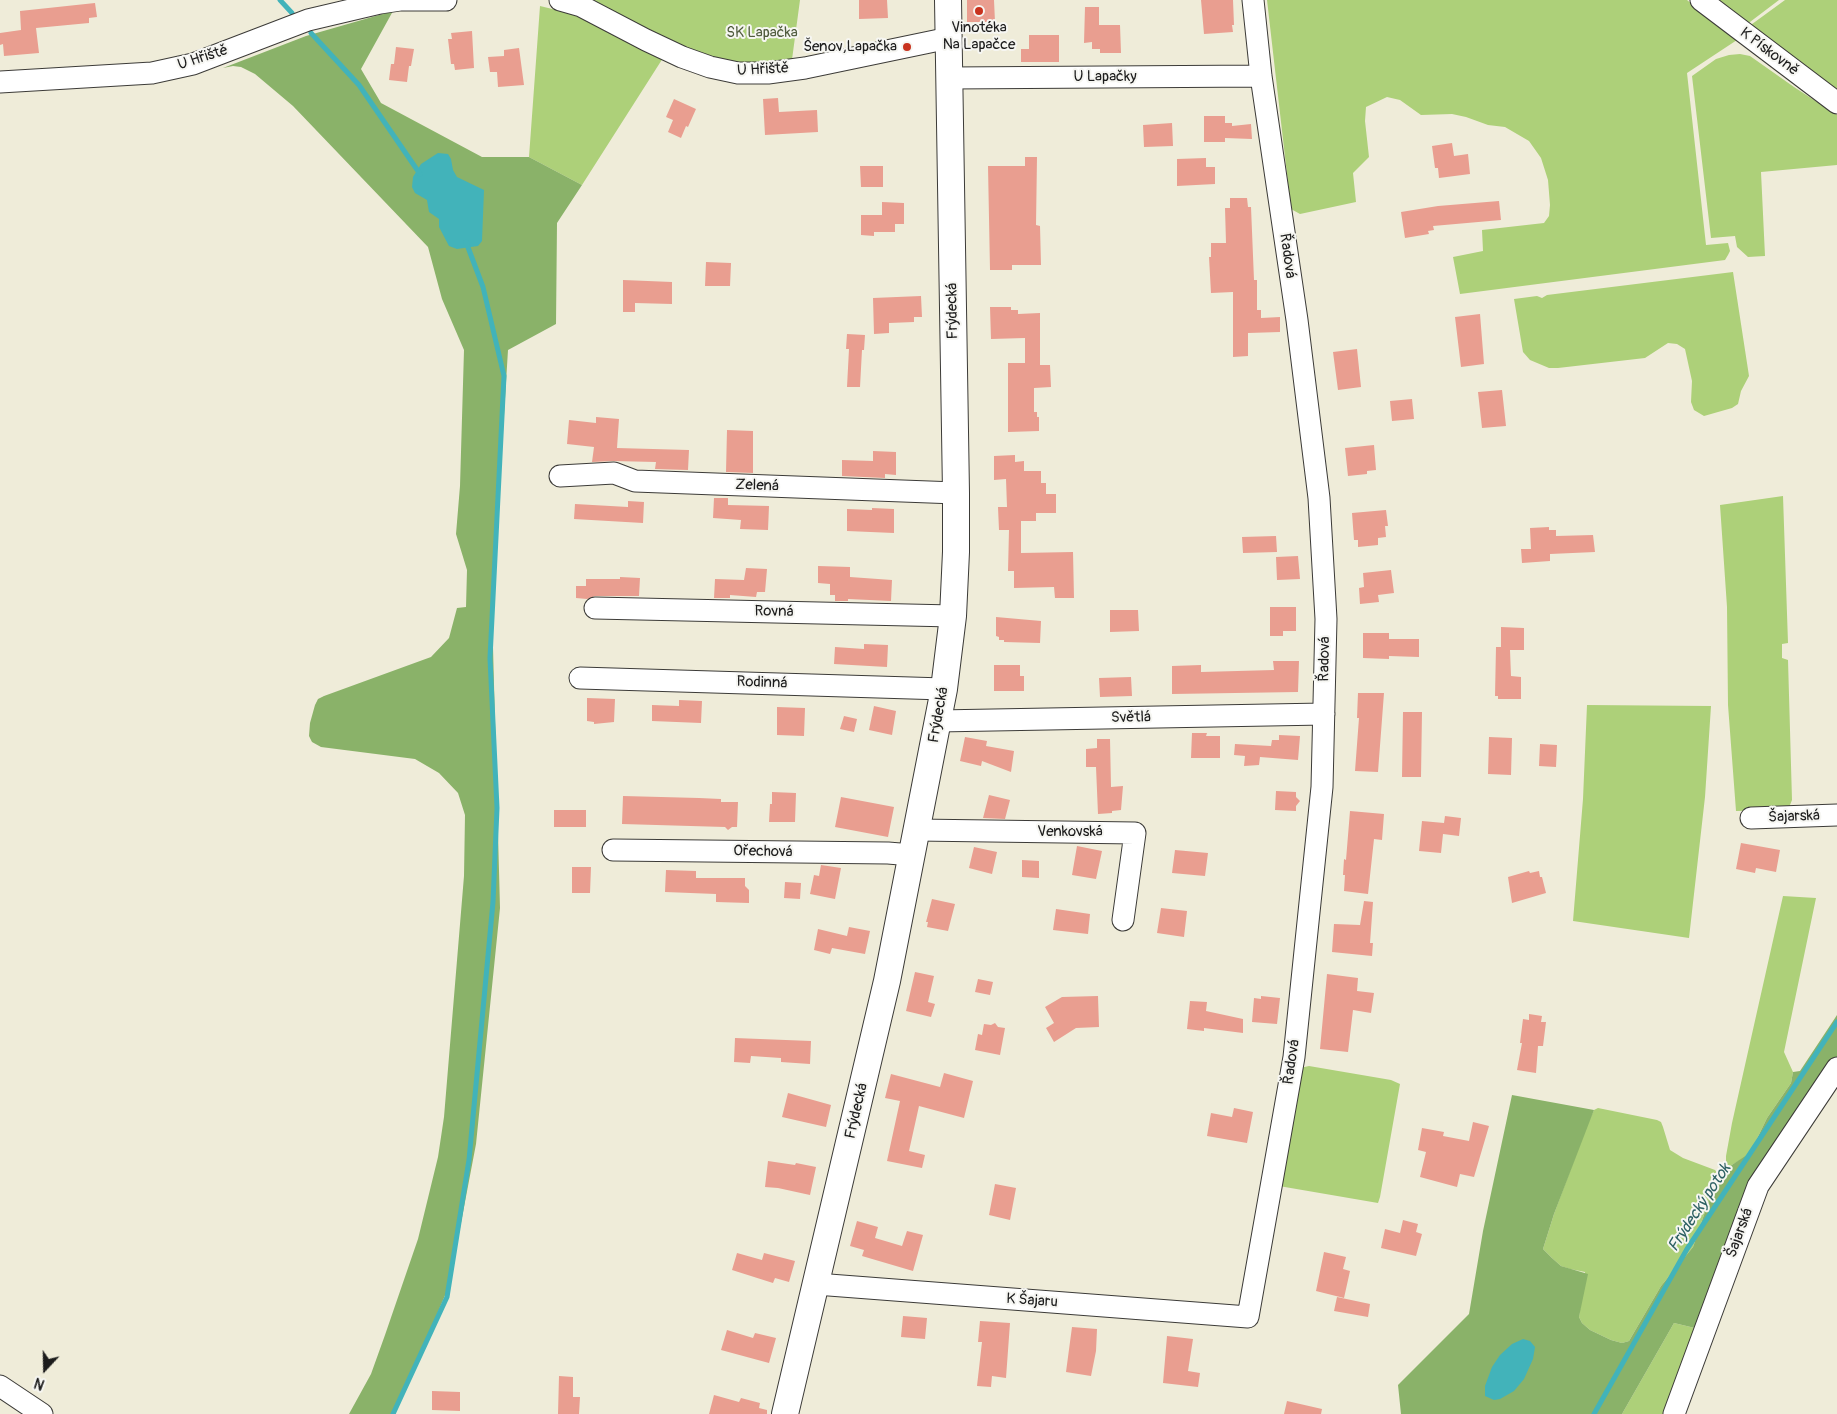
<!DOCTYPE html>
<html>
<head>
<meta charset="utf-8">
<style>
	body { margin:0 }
	#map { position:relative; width:1837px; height:1414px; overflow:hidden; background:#efecd9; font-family:Pangolin,sans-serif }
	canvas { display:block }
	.north { position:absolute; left:20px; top:1344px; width:50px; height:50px; -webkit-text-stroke:4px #f6f6f2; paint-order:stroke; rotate:201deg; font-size:14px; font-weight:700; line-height:20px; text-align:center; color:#1c1c1c }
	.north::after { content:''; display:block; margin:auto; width:18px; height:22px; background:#1c1c1c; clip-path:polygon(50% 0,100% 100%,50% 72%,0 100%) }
</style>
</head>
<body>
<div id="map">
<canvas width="1837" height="1414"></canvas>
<div class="north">N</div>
</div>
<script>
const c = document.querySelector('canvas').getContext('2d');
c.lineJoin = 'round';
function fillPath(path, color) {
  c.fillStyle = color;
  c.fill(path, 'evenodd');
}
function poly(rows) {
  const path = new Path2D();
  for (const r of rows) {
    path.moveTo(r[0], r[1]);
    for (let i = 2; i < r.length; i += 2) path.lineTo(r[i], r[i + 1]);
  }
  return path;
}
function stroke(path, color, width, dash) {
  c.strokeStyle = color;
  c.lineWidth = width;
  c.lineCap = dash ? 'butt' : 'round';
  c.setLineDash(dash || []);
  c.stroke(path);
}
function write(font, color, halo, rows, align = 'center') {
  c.font = font + ' Pangolin,sans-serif';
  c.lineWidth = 4;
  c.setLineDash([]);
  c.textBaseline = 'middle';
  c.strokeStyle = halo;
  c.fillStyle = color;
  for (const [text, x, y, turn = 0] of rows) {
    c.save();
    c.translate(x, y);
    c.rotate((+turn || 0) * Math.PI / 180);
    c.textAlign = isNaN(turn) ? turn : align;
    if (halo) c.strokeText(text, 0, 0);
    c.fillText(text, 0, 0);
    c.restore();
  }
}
const green = poly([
	[593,0,800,0,791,67,728,64,674,44],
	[1267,0,1687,0,1737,40,1687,73,1706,245,1728,243,1730,251,1728,255,1725,260,1460,294,1453,257,1483,251,1482,230,1544,223,1549,216,1550,205,1548,180,1541,158,1529,141,1505,127,1488,125,1466,117,1452,114,1421,115,1400,100,1387,97,1366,107,1365,121,1369,157,1353,173,1356,202,1300,214,1291,209],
	[1714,0,1779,0,1746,25],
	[1785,0,1837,0,1837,95,1748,27],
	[540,6,577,15,663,58,582,185,529,157],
	[1740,54,1750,56,1794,87,1837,115,1837,165,1761,172,1765,256,1748,257,1737,247,1735,236,1711,238,1692,76,1716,59,1729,55],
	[1733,272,1749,376,1741,391,1738,404,1732,408,1704,416,1694,410,1691,402,1692,381,1685,349,1677,344,1668,343,1645,358,1558,368,1549,368,1530,360,1523,352,1514,299,1537,296,1542,298,1547,295],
	[1783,496,1788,643,1782,644,1782,658,1788,660,1792,800,1788,810,1736,811,1728,705,1727,607,1720,505],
	[1587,705,1711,706,1705,797,1689,938,1573,921,1583,799],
	[1783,896,1816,898,1784,1052,1793,1072,1791,1083,1767,1118,1750,1153,1746,1157,1728,1167,1726,1164,1726,1156,1732,1123],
	[1309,1066,1391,1080,1400,1084,1380,1197,1378,1203,1279,1186,1300,1068],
	[1598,1108,1657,1120,1661,1122,1663,1127,1670,1150,1683,1158,1715,1170,1718,1174,1693,1247,1661,1286,1629,1341,1622,1343,1611,1340,1590,1330,1582,1323,1579,1317,1585,1272,1570,1269,1561,1266,1552,1258,1543,1249,1554,1214,1587,1125,1594,1110],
	[1674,1323,1699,1329,1668,1414,1622,1414]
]);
const forest = poly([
	[393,11,361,69,381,103,482,157,529,157,582,185,557,223,556,324,508,350,492,610,500,908,476,1144,449,1286,395,1414,349,1414,371,1374,385,1335,418,1239,438,1157,444,1117,464,876,465,815,458,793,439,773,415,759,321,747,312,742,309,736,310,723,315,705,318,699,324,696,431,657,449,638,457,608,466,607,467,570,456,534,460,486,464,350,442,299,428,247,293,106,255,74,241,67,233,66,223,68,306,36],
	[1837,1015,1837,1061,1753,1185,1699,1329,1674,1323,1622,1414,1401,1414,1398,1385,1469,1314,1483,1231,1512,1095,1594,1110,1554,1214,1543,1249,1552,1258,1561,1266,1588,1274,1579,1317,1582,1323,1590,1330,1611,1340,1622,1343,1629,1341,1661,1286,1693,1247,1718,1174,1750,1153,1767,1118,1791,1083,1793,1072,1800,1071]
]);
const water = poly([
	[438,153,448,154,451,159,453,170,457,177,484,190,482,241,478,246,457,249,449,246,439,227,439,219,429,212,427,200,415,193,412,187,413,177,421,164],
	[1523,1339,1530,1341,1535,1347,1533,1359,1524,1379,1514,1391,1500,1399,1494,1400,1485,1396,1485,1386,1492,1367,1500,1355,1512,1344]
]);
const stream = poly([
	[280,0,292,13],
	[311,33,359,85,420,174],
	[393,1414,447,1297,469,1160,493,902,497,808,490,658,504,376,483,287,466,242],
	[1594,1414,1687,1249,1837,1022]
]);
const building = poly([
	[859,0,887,0,888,18,859,19],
	[967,0,994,0,995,22,967,22],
	[1201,0,1233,0,1234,25,1232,25,1233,32,1204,34],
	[95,3,97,17,89,18,89,23,36,28,39,53,4,56,3,44,0,45,0,33,21,30,20,11],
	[1085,7,1099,7,1099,25,1120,25,1121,53,1100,53,1100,49,1092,49,1092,42,1084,43],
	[472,31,474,68,455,70,454,64,451,64,448,39,452,39,451,33],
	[1029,35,1059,35,1059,62,1021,62,1021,49,1029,49],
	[396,47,414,49,411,66,409,66,407,82,389,80,391,64,394,64],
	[519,48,524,85,498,87,497,72,490,72,488,57,504,56,504,50],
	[778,98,779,112,817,110,818,132,765,135,763,99],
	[674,99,696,109,688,127,686,126,681,138,668,132,673,120,666,117],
	[1204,116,1225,116,1225,123,1232,123,1232,126,1251,124,1252,139,1225,138,1225,142,1204,142],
	[1172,123,1173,146,1144,147,1143,125],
	[1452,143,1454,156,1468,154,1470,174,1439,178,1438,168,1435,168,1432,146],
	[1025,157,1037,157,1036,225,1040,226,1041,265,1012,265,1012,270,990,270,988,166,1025,166],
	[1206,158,1206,167,1215,167,1215,184,1177,186,1177,159],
	[860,166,883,166,883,187,861,187],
	[1230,198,1247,198,1248,207,1251,207,1254,280,1257,280,1257,310,1261,310,1261,318,1280,317,1280,332,1248,333,1248,356,1233,357,1233,292,1211,293,1209,257,1211,257,1211,243,1226,243,1225,208,1230,208],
	[1499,201,1501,220,1433,226,1434,230,1428,231,1429,234,1405,238,1401,212,1438,206],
	[882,202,904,203,904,224,895,224,895,232,874,232,874,236,861,235,861,215,882,215],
	[706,262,731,263,730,286,705,286],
	[623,280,672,282,672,304,635,303,635,312,623,312],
	[921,296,922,317,914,317,914,322,889,323,889,333,874,334,873,298],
	[990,307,1011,307,1011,310,1018,310,1018,314,1040,313,1040,365,1050,365,1051,387,1034,388,1034,412,1037,412,1037,417,1039,417,1039,431,1008,432,1008,363,1025,363,1025,338,991,339],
	[1480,314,1484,364,1461,367,1455,317],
	[847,334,865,335,864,350,862,350,860,387,847,387,849,349,846,349],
	[1357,349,1361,387,1338,390,1333,352],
	[1502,390,1506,426,1482,428,1478,392],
	[1412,399,1414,419,1392,421,1390,401],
	[596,417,619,419,617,448,689,450,688,470,655,469,656,462,613,461,592,462,594,447,567,444,569,420,596,423],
	[727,430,753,431,753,473,726,472],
	[1374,445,1376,470,1367,471,1367,474,1348,476,1345,448],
	[873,451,896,452,896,475,885,474,885,478,842,476,842,460,873,461],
	[1015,455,1015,462,1024,461,1024,471,1041,471,1041,483,1046,483,1046,494,1056,494,1056,513,1036,513,1036,521,1021,521,1021,553,1073,552,1074,598,1055,598,1054,587,1014,588,1014,571,1008,571,1009,530,999,530,998,507,1007,507,1006,479,994,480,994,456],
	[714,498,728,498,728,505,769,506,768,530,740,529,741,520,713,518],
	[628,501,644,502,643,523,574,519,575,504,628,507],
	[872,508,894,509,894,533,847,531,847,509,872,510],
	[1386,510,1388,526,1385,526,1386,537,1378,538,1378,545,1358,547,1358,540,1354,540,1352,513],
	[1549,527,1549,530,1556,530,1556,536,1593,535,1595,552,1550,554,1550,561,1522,563,1521,549,1531,549,1530,528],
	[1276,536,1277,552,1243,553,1242,537],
	[1298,556,1300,579,1277,580,1276,557],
	[818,566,850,567,850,577,892,580,891,601,848,599,848,601,835,601,835,595,830,595,830,584,818,583],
	[746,568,767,569,765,592,757,592,756,597,730,595,730,598,714,598,715,579,744,580],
	[1391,570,1394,593,1378,595,1379,602,1360,604,1359,588,1364,587,1363,573],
	[620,577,640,578,639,596,595,596,587,599,576,598,576,586,586,586,586,579,620,579],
	[1270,607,1296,607,1296,631,1283,631,1283,636,1270,636],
	[1110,610,1138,610,1139,631,1110,632],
	[996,617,1041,621,1040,643,1004,642,1004,640,999,640,999,637,996,636],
	[1501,627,1524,628,1524,650,1510,650,1511,676,1521,677,1521,699,1498,699,1498,696,1495,696,1496,647,1501,647],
	[1363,633,1389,633,1389,639,1419,639,1419,657,1389,656,1389,659,1363,658],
	[864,644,888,645,887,667,834,664,835,647,864,649],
	[1273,661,1299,661,1298,692,1172,694,1172,666,1201,665,1201,672,1274,670],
	[994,665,1020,665,1020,676,1024,676,1024,691,994,691],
	[1131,677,1132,696,1100,697,1099,678],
	[1358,693,1384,693,1378,772,1355,771,1359,718,1357,718],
	[587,698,615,699,614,722,594,724,594,722,587,721],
	[679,700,702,701,701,723,652,721,652,705,679,706],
	[874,706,896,711,892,735,869,730],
	[777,707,805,708,804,736,777,735],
	[1403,712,1422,712,1421,777,1402,777],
	[844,716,857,719,854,732,840,729],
	[1192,733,1207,733,1206,736,1220,736,1220,758,1191,758],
	[1279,735,1300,736,1298,760,1260,757,1259,765,1244,766,1245,756,1234,755,1235,744,1271,746,1272,740,1279,740],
	[965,737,987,741,986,746,1014,751,1011,772,982,761,981,766,960,761],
	[1489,737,1512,738,1511,775,1488,774],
	[1097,739,1110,739,1111,787,1123,786,1121,810,1112,811,1112,813,1098,814,1096,767,1086,767,1086,749,1097,748],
	[1540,744,1557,745,1556,767,1539,766],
	[1276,791,1296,792,1296,797,1300,801,1296,806,1296,811,1275,810],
	[772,792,796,793,795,822,769,822,770,804,772,804],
	[989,795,1010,800,1005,819,983,818],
	[623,796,699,798,721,799,721,802,738,802,737,827,732,827,728,830,725,827,622,824],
	[841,797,894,807,888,837,835,827],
	[554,810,586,810,586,827,554,827],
	[1350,811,1384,814,1382,840,1374,839,1368,894,1344,891,1345,875,1343,875,1344,859,1346,860],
	[1445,816,1461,818,1459,836,1443,834,1441,853,1419,851,1422,821,1444,823],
	[1741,843,1780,850,1776,872,1756,868,1755,873,1736,869],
	[1077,846,1102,851,1096,879,1072,875],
	[974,847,997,852,992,874,969,868],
	[1175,850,1208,853,1205,876,1172,873],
	[1022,860,1039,861,1039,878,1022,877],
	[821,865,841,868,835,899,810,894,814,875,819,876],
	[572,867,591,867,590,893,572,893],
	[666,870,696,871,696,878,745,878,745,886,749,890,749,903,716,902,716,894,665,892],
	[1529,871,1530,873,1539,871,1540,877,1542,877,1546,893,1512,903,1508,877],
	[785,882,801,883,800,899,784,898],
	[932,899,955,904,948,931,927,927,928,922,926,922],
	[1364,901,1373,902,1370,943,1373,943,1372,956,1332,952,1334,924,1360,925],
	[1161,908,1187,911,1184,937,1157,933],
	[1056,909,1090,914,1088,934,1053,930],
	[849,927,870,931,865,954,832,948,830,954,814,950,818,929,847,936],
	[915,972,934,976,928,1002,935,1004,931,1017,906,1011],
	[1327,974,1358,978,1357,991,1374,993,1371,1013,1353,1010,1348,1052,1320,1049],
	[978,979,993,982,990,995,975,992],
	[1098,996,1099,1027,1076,1028,1054,1042,1046,1028,1054,1023,1045,1007,1062,997],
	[1261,996,1280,998,1277,1024,1252,1022,1254,998,1261,999],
	[1190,1001,1207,1002,1206,1011,1243,1019,1243,1033,1204,1028,1204,1031,1187,1029],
	[1529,1014,1542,1016,1541,1022,1546,1022,1543,1046,1538,1046,1536,1073,1517,1070,1522,1043,1520,1043,1523,1019,1529,1020],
	[995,1023,998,1027,1005,1028,1000,1055,975,1050,978,1034,982,1035,984,1024,991,1025],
	[735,1038,811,1041,810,1064,781,1062,781,1058,751,1056,750,1063,734,1062],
	[944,1073,973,1081,964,1118,919,1106,909,1151,925,1155,922,1168,887,1161,900,1101,885,1098,891,1074,940,1087],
	[788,1093,831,1105,826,1127,782,1117],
	[1234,1108,1253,1112,1247,1143,1207,1136,1211,1113,1232,1117],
	[1473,1122,1489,1126,1474,1177,1460,1174,1457,1187,1420,1177,1426,1152,1418,1150,1422,1128,1444,1132,1443,1136,1469,1141],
	[768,1161,795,1165,796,1163,816,1167,810,1195,778,1188,765,1187],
	[995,1184,1016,1188,1010,1220,989,1215],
	[1403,1220,1418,1224,1416,1232,1422,1234,1416,1256,1381,1248,1385,1229,1400,1233],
	[857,1221,878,1227,875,1238,902,1246,907,1231,923,1235,913,1271,862,1256,864,1250,850,1246],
	[1324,1252,1346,1257,1343,1269,1350,1271,1344,1298,1316,1291],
	[737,1253,762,1260,764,1253,795,1261,789,1282,775,1278,773,1283,732,1270],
	[1337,1297,1370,1304,1368,1317,1334,1311],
	[903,1316,927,1318,925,1339,901,1337],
	[980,1321,1010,1323,1006,1378,992,1376,991,1387,977,1386,982,1342,978,1342],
	[1072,1327,1097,1329,1096,1351,1091,1376,1066,1372],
	[727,1330,753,1338,755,1333,776,1338,769,1363,721,1350],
	[1167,1336,1193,1339,1188,1371,1200,1373,1198,1387,1163,1383],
	[559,1376,573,1377,573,1397,580,1397,579,1414,558,1414],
	[432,1391,460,1392,460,1411,432,1410],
	[714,1395,739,1402,741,1398,760,1403,759,1408,767,1410,767,1414,709,1414],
	[1287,1401,1322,1409,1321,1414,1284,1414]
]);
const minor = poly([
	[560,0,581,6,646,40,682,57,710,67,738,73,768,73,805,68,949,38],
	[1701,0,1837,103],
	[949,78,1261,76],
	[0,82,152,73,193,64,308,20,380,3,400,0,446,0],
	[560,476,614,473,635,481,956,493],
	[595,608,953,616],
	[580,678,944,689],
	[938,721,1324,714],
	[1751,818,1837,815],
	[917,830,1135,833,1123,920],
	[613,850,888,853,912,855],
	[816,1284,1248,1317,1294,1057,1322,787,1326,619,1319,498,1297,320,1261,76,1253,0],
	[0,1386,42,1414],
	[1674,1414,1758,1186,1837,1068]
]);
const major = poly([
	[785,1414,887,981,944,689,953,616,956,552,956,493,948,0]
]);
const markers = [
	[979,11,5,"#c8321e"],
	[907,47,5,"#c8321e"]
];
const poiNames = [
	["Vinotéka",979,28],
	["Na Lapačce",979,45],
	["Šenov,Lapačka",897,47,"right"]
];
const parkNames = [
	["SK Lapačka",762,33]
];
const streetNames = [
	["K Pískovně",1769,52,37],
	["U Hřiště",203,58,-18],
	["U Hřiště",763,70,-3],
	["U Lapačky",1105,77],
	["Řadová",1287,256,82],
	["Frýdecká",953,311,-91],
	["Zelená",757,486,2],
	["Rovná",774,612,1],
	["Řadová",1325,659,-89],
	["Rodinná",762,683,2],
	["Frýdecká",939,715,-80],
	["Světlá",1131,718,-1],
	["Šajarská",1794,817,-2],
	["Venkovská",1070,832],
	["Ořechová",763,852,1],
	["Řadová",1292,1062,-82],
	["Frýdecká",857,1111,-77],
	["Šajarská",1740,1233,-70],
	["K Šajaru",1032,1301,4]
];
const waterNames = [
	["Frýdecký potok",1700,1208,-57]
];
fillPath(green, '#add079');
fillPath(forest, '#8ab269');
fillPath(water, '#42b3ba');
stroke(stream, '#42b3ba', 5);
fillPath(building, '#e99e90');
stroke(minor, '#3c3b38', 23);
stroke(major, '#3c3b38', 28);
stroke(minor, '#fff', 21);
stroke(major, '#fff', 26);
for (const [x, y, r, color] of markers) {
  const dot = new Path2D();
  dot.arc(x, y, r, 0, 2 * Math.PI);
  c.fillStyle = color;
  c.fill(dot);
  stroke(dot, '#f6f6f2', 2);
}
write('15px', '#1c1c1c', '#f6f6f2', poiNames);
write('15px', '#4f5b3d', '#f6f6f2', parkNames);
write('15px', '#1c1c1c', '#f6f6f2', streetNames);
write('italic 16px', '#2d6063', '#f6f6f2', waterNames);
</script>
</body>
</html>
